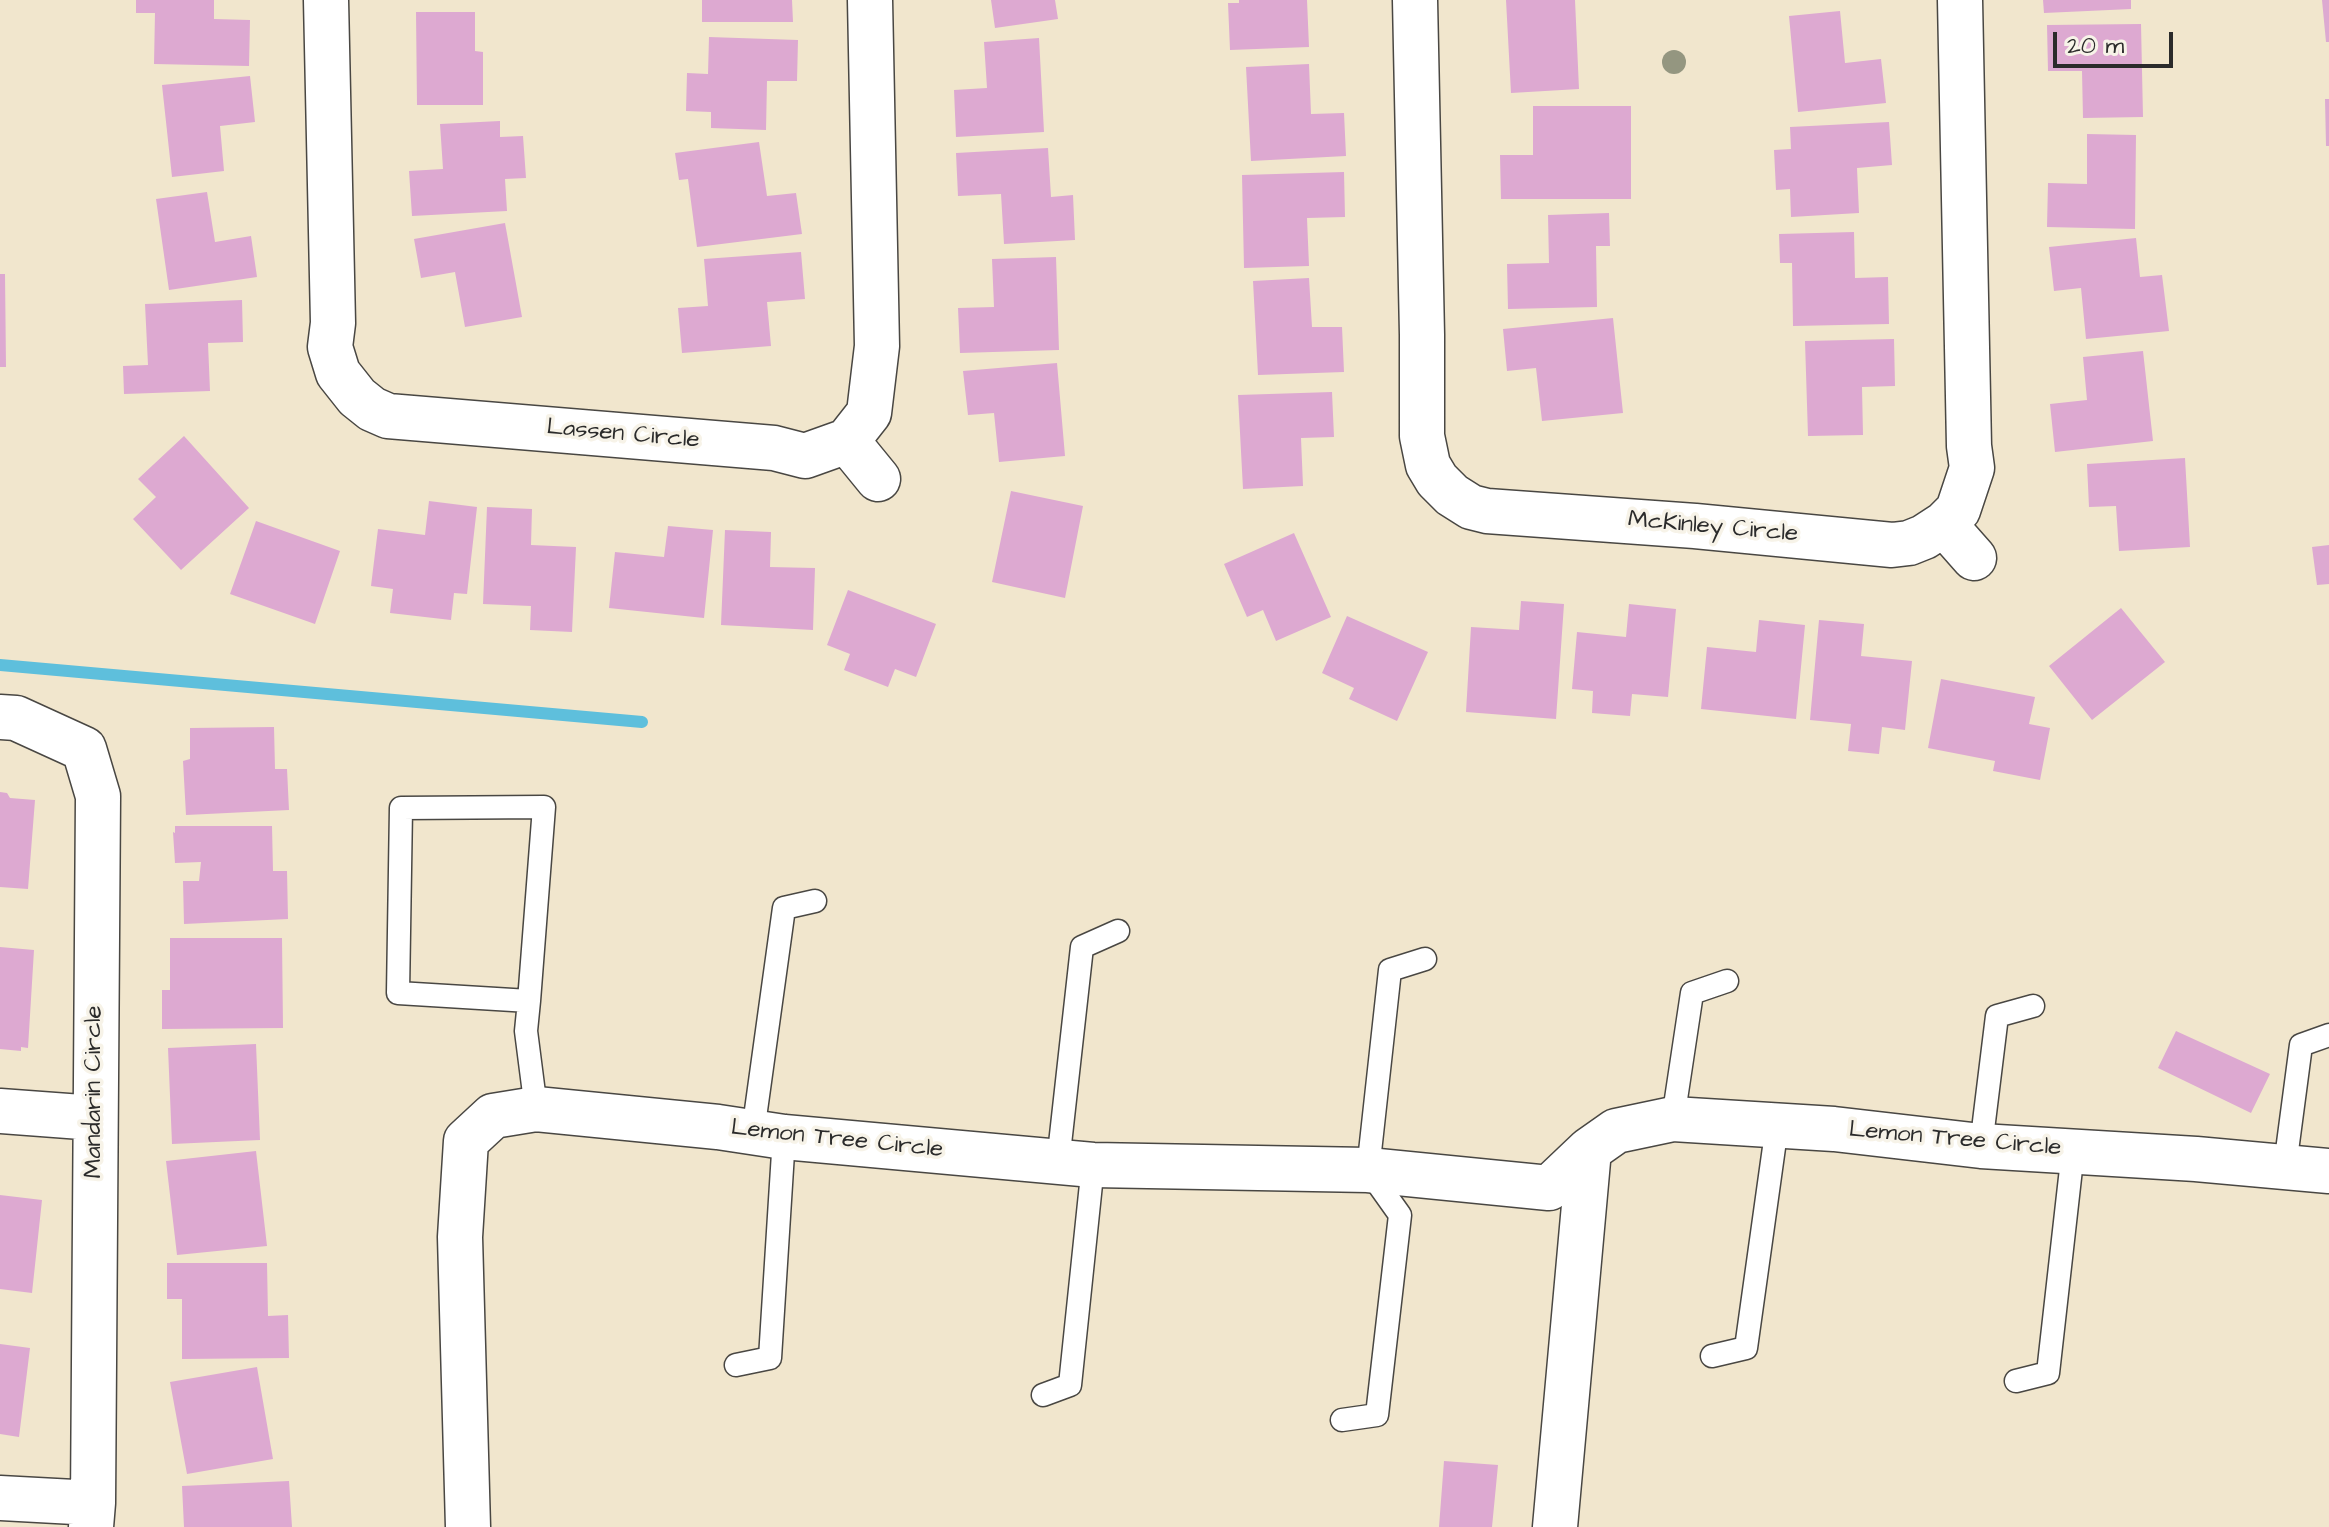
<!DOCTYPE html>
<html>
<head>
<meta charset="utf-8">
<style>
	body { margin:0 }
	#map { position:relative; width:2329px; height:1527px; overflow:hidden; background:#f1e6cd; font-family:"Architects Daughter",sans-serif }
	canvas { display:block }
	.scale { position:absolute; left:2053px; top:32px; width:120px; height:36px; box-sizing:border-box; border:4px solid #2b2b2b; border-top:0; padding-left:10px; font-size:24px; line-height:28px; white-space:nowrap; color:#2b2b2b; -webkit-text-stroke:6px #f7f3e8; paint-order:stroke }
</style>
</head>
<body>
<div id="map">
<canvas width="2329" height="1527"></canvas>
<div class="scale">20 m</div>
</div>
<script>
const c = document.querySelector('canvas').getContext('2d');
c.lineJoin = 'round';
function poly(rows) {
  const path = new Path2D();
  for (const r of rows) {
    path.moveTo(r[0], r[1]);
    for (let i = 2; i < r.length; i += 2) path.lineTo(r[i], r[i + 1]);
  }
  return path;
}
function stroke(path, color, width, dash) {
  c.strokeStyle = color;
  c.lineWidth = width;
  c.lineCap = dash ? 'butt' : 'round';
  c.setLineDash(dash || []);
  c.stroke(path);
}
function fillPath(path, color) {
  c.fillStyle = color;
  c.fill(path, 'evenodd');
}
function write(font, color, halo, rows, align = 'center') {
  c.font = font + ' "Architects Daughter",sans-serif';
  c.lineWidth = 7;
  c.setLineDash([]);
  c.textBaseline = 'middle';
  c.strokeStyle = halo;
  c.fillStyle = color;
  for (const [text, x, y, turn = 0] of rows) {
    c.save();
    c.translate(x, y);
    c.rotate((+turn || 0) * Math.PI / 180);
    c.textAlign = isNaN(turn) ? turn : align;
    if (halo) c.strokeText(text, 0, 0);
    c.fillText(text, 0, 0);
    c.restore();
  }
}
const stream = poly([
	[0,665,642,722]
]);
const building = poly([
	[136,0,214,0,214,19,250,20,249,66,154,64,155,13,136,13],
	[702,0,792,0,793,22,702,22],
	[991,0,1055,0,1058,19,995,28],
	[1239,0,1307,0,1309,47,1230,50,1228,3,1239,3],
	[1506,0,1575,0,1579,89,1511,93],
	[2043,0,2131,0,2131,9,2044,13],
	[2322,0,2329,0,2329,42,2326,42],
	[1840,11,1845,63,1881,59,1886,103,1798,112,1789,16],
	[416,12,475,12,475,51,483,52,483,105,417,105],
	[2141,24,2143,117,2083,118,2082,71,2048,71,2047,25],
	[709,37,798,40,797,81,767,81,766,130,711,128,711,112,686,111,687,73,708,74],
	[1039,38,1044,132,956,137,954,90,987,88,984,42],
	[1309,64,1311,114,1344,113,1346,156,1251,161,1246,67],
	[250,76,255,122,220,126,224,171,172,177,162,85],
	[2325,99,2329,99,2329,146,2326,146],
	[1533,106,1631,106,1631,199,1501,199,1500,155,1533,155],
	[500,121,500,137,523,136,526,178,505,179,507,211,412,216,409,171,443,169,440,124],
	[1889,122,1892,165,1857,168,1859,213,1791,217,1790,189,1776,190,1774,150,1791,149,1790,127],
	[2087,134,2136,135,2135,229,2047,227,2048,183,2087,184],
	[759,142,767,196,796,193,802,234,697,247,688,179,679,180,675,153],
	[1048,148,1051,197,1073,195,1075,240,1004,244,1001,194,958,196,956,153],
	[1344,172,1345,217,1307,218,1309,266,1244,268,1242,175],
	[207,192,215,242,251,236,257,277,169,290,156,199],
	[1609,213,1610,246,1596,246,1597,307,1508,309,1507,264,1549,263,1548,215],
	[505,223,522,317,465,327,455,272,421,278,414,239],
	[1854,232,1855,278,1888,277,1889,324,1793,326,1792,263,1780,263,1779,234],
	[2136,238,2140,277,2162,275,2169,331,2086,339,2081,288,2054,291,2049,247],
	[801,252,805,299,767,302,771,346,682,353,678,308,708,306,704,259],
	[1056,257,1059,350,960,353,958,308,994,307,992,259],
	[0,274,5,274,6,367,0,367],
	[1309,278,1312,327,1342,327,1344,372,1258,375,1253,281],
	[242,300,243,342,208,343,210,391,124,394,123,366,148,365,145,304],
	[1613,318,1623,413,1542,421,1536,368,1507,371,1503,329],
	[1894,339,1895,386,1862,387,1863,435,1808,436,1805,341],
	[2143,351,2153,441,2055,452,2050,404,2087,400,2083,357],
	[1057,363,1065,456,999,462,994,413,968,415,963,371],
	[1332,392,1334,437,1301,438,1303,486,1243,489,1238,395],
	[184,436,249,508,181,570,133,519,156,497,138,479],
	[2185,458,2190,547,2119,551,2116,506,2089,507,2087,464],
	[1011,491,1083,506,1065,598,992,582],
	[429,501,477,507,467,594,454,593,451,620,390,613,393,589,371,586,378,529,425,535],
	[487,507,532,509,531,545,576,547,572,632,530,630,531,606,483,604],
	[256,521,340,551,315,624,230,594],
	[668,526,713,530,704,618,609,608,615,552,664,557],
	[725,530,771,532,770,567,815,568,813,630,721,625],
	[1294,533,1331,617,1276,641,1263,610,1247,617,1224,564],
	[2329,545,2329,584,2317,585,2312,547],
	[848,590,936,624,916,677,895,669,888,687,844,670,850,654,827,645],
	[1521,601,1564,604,1556,719,1466,712,1471,627,1519,630],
	[1629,604,1676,609,1668,697,1632,694,1630,716,1592,713,1593,691,1572,689,1577,632,1626,637],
	[2121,608,2165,662,2092,720,2049,666],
	[1347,616,1428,652,1397,721,1349,699,1354,688,1322,673],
	[1759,620,1805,625,1796,719,1701,709,1707,647,1756,652],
	[1819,620,1864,624,1861,656,1912,661,1905,730,1882,727,1879,754,1848,751,1851,724,1810,720],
	[1941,679,2035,697,2029,724,2050,728,2040,780,1993,771,1995,761,1928,748],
	[274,727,275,769,287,769,289,810,186,815,183,761,190,759,190,728],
	[0,792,7,793,10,798,35,800,28,889,0,887],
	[175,826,272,826,273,871,287,871,288,919,184,924,183,881,199,881,201,862,175,863,173,832,175,833],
	[170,938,282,938,283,1028,162,1029,162,990,170,990],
	[0,947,34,950,28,1048,21,1047,21,1051,0,1049],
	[2176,1031,2270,1074,2251,1113,2158,1068],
	[256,1044,260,1140,172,1144,168,1048],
	[256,1151,267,1246,177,1255,166,1161],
	[0,1195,42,1200,32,1293,0,1289],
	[167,1263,267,1263,268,1316,288,1315,289,1358,182,1359,182,1299,167,1299],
	[0,1344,30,1348,19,1437,0,1434],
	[257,1367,273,1459,187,1474,170,1382],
	[1444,1461,1498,1465,1492,1527,1439,1527],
	[289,1481,292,1527,184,1527,182,1486]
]);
const lane = poly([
	[529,1001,398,993,401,808,544,807,529,1001,526,1031,536,1109],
	[1673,1119,1692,993,1727,981],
	[753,1132,784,908,815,901],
	[1981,1146,1997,1016,2033,1006],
	[1058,1162,1082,947,1118,931],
	[2285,1166,2301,1045,2329,1035],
	[1712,1356,1746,1348,1777,1126],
	[736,1365,770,1358,784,1137],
	[2016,1381,2048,1373,2073,1151],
	[1043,1395,1070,1385,1093,1165],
	[1342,1420,1377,1415,1400,1215,1368,1170,1390,970,1425,959]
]);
const street = poly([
	[326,0,333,323,330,347,338,373,357,397,372,409,388,416,774,448,805,456,847,441,869,413,877,346,870,0],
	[1415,0,1422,335,1422,436,1428,465,1437,480,1452,495,1471,507,1487,511,1695,526,1892,545,1909,543,1924,537,1944,524,1958,510,1972,468,1969,446,1960,0],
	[847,441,878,479],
	[1944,524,1974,558],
	[0,717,16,718,84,749,98,796,93,1503,91,1527],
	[0,1111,95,1118],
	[0,1498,93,1503],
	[468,1527,460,1237,466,1141,493,1116,536,1109,718,1127,784,1137,1093,1165,1368,1170,1549,1188,1589,1150],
	[1555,1527,1589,1150,1616,1131,1673,1119,1834,1129,1981,1146,2196,1159,2329,1171]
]);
const trees = [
	[1674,62]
];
const streetNames = [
	["Lassen Circle",623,435,5],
	["McKinley Circle",1713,528,5],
	["Mandarin Circle",95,1092,-90],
	["Lemon Tree Circle",837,1140,6],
	["Lemon Tree Circle",1955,1140,5]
];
stroke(stream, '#5ebfdc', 12);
fillPath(building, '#dda9d1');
stroke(lane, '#494743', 25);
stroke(street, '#494743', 47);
stroke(lane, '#fff', 22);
stroke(street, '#fff', 44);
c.fillStyle = '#949680';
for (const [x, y] of trees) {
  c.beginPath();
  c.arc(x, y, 12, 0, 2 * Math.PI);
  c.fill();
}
write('24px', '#2b2b2b', '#f7f3e8', streetNames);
</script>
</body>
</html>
